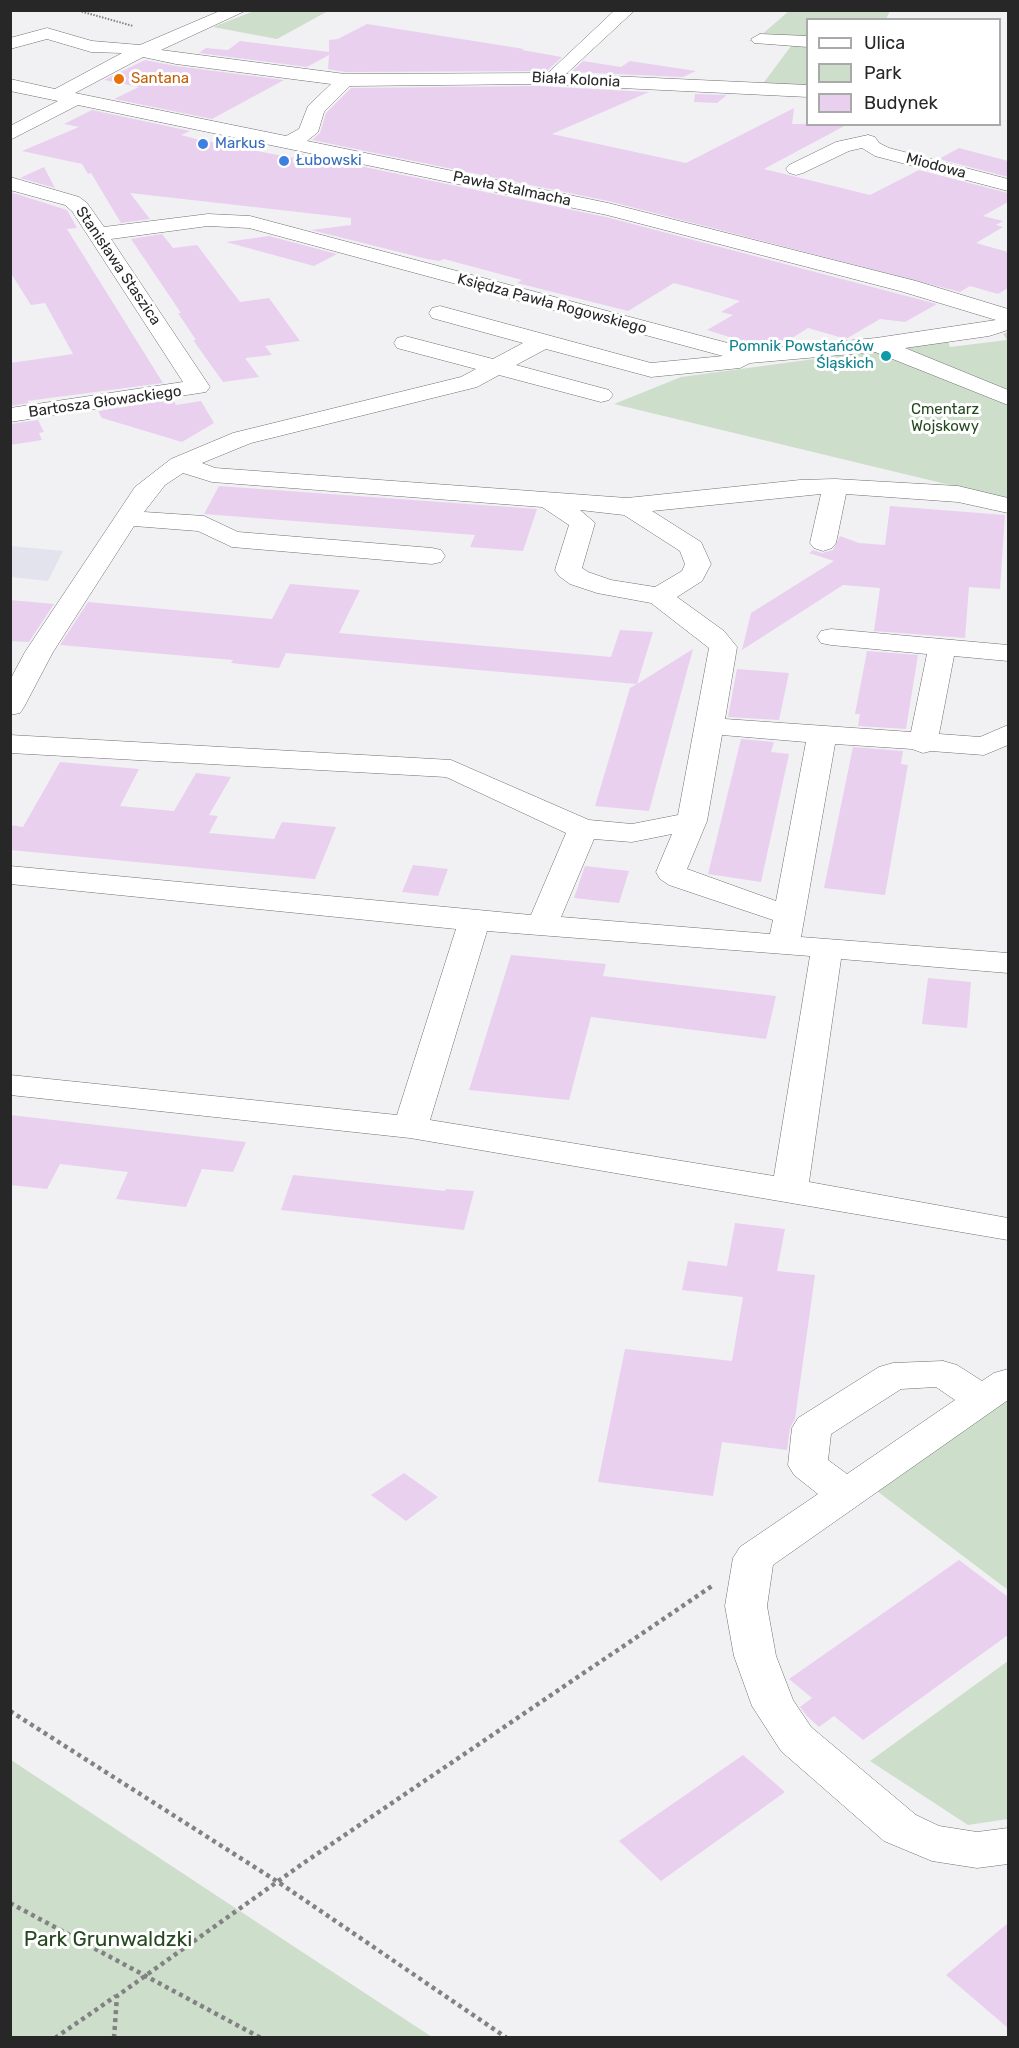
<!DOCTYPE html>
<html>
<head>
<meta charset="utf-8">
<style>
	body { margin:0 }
	#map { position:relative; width:1019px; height:2048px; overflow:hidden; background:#f1f1f4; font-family:Rubik,sans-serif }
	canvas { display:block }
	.frame { position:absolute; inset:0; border:12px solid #272728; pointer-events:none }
	.legend { position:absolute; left:806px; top:18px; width:195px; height:108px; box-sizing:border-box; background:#fff; border:2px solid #a9a9a9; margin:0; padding:8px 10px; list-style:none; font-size:18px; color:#272728 }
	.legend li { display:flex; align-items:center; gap:12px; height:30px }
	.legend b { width:30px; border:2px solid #a9a9a9 }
</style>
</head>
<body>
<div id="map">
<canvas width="1019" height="2048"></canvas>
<div class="frame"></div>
<ul class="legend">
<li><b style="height:8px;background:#fff"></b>Ulica</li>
<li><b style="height:16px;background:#cddecb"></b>Park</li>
<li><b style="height:16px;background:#e9d0ef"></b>Budynek</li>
</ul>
</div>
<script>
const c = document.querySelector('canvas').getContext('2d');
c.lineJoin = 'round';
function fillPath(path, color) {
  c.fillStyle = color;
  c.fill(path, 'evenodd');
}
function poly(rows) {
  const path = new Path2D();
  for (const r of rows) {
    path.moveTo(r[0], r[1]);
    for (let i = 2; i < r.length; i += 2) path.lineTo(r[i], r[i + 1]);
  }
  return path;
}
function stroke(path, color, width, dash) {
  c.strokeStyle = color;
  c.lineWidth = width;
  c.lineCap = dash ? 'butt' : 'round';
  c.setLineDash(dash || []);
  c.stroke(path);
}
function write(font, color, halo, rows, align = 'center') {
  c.font = font + ' Rubik,sans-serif';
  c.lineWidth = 6;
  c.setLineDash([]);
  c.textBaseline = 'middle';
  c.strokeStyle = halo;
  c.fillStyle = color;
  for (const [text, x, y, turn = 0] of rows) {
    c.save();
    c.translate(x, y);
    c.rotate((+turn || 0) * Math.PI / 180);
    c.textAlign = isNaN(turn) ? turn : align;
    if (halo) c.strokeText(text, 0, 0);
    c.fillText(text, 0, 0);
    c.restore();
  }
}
const built = poly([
	[10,546,11,546,63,551,48,581,11,577]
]);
const green = poly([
	[254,11,254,10,328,11,277,39,213,27],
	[789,11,890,11,886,19,808,20,807,88,762,85,791,46,748,41,759,37],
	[1008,332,1008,499,614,404,681,377,948,341,950,347,1007,340,1003,334],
	[1008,1393,1008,1590,873,1488],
	[1008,1661,1008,1819,968,1825,870,1761],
	[11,1760,255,1921,432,2037,11,2037]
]);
const building = poly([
	[367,24,524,49,522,50,562,57,547,71,345,72,328,69,329,55,307,67,199,53,206,48,228,50,240,41,329,52,329,40,338,39],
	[145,60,176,66,284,80,212,119,114,99,139,87,104,80],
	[583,61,621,67,630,61,696,71,683,77,571,72],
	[538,86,649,92,552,134,686,163,794,108,792,124,848,124,764,169,870,195,919,170,1008,193,1008,202,983,216,1003,221,996,225,1003,227,976,243,1008,252,1008,288,998,294,970,286,960,292,608,201,312,140,320,133,326,113,351,88],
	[695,94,727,95,717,103,694,102],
	[92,110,190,131,181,135,196,139,293,158,297,153,606,217,937,304,905,322,880,319,846,339,808,328,781,345,761,347,707,330,733,315,721,312,740,301,674,283,628,311,517,283,522,280,444,259,439,261,427,259,311,230,351,225,351,218,130,193,150,219,121,223,91,173,88,174,82,164,22,151,79,127,64,124],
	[959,148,1008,161,1008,177,939,159],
	[44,167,55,188,20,178],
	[10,192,67,210,77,228,67,229,163,383,27,401,29,403,10,406,10,363,73,354,45,303,31,305,10,272],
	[162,234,173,248,197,245,240,302,269,298,300,341,265,346,272,355,245,358,259,377,223,382,193,340,196,340,178,313,181,313,131,239],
	[269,236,337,254,314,266,226,242],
	[173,399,176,405,201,401,214,423,182,442,102,418,98,411],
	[38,420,44,432,39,433,42,440,10,445,10,424],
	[219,486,537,509,523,551,470,547,475,535,204,514],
	[890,506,1005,515,1000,589,969,587,965,638,874,631,880,588,843,585,742,650,751,613,834,561,809,553,813,550,822,553,833,550,840,536,859,543,885,545],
	[290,584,360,590,339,633,611,657,620,630,653,632,637,684,693,649,649,811,595,806,630,688,637,684,286,653,279,668,231,663,233,660,60,645,88,602,272,619],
	[10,600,54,604,29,642,10,641],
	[867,651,918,655,906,729,858,726,860,714,855,714],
	[737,669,789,673,779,720,728,717],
	[741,739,774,742,771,752,789,754,761,882,708,874],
	[853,747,903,751,901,764,908,765,885,895,824,888],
	[60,762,139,769,120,806,174,811,196,773,231,777,209,815,218,816,209,833,274,839,282,822,336,827,315,879,10,850,10,825,23,827],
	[413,865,448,869,438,896,402,892],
	[585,866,629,871,619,903,574,898],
	[511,955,606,964,603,976,776,996,766,1039,591,1017,569,1100,469,1090],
	[928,978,971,982,967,1028,922,1024],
	[10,1115,246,1142,233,1172,202,1169,186,1207,116,1199,128,1172,60,1164,47,1189,10,1185],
	[293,1175,445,1191,446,1189,474,1191,464,1230,281,1210],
	[735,1223,785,1229,777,1271,815,1275,795,1419,790,1428,787,1450,722,1442,713,1496,598,1482,625,1349,732,1361,743,1297,682,1290,688,1261,727,1266],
	[404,1473,438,1497,406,1521,371,1495],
	[959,1560,1008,1597,1008,1635,863,1740,834,1716,819,1727,807,1716,800,1707,812,1698,789,1679],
	[743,1755,785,1792,661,1881,619,1841],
	[1008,1923,1008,2028,946,1975]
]);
const pathFar1 = poly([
	[76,10,133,26]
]);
const path = poly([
	[10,1711,278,1882,507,2038],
	[10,1903,261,2038],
	[55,2038,116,1996],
	[114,2038,117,1996,305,1862,712,1586]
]);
const minor = poly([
	[222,10,247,10,161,50,345,74,548,73,615,10,635,10,566,74,808,85,808,97,538,84,350,86,324,112,318,132,307,141,608,203,916,281,1008,309,1008,330,989,336,905,348,1008,390,1008,405,875,352,750,363,740,368,651,377,546,349,516,365,609,390,613,395,609,400,601,402,499,375,477,387,251,443,202,463,215,468,627,498,800,480,835,479,958,486,1008,498,1008,513,958,502,846,494,836,543,832,548,823,551,814,548,810,543,821,494,652,511,701,542,711,564,702,581,677,597,724,631,737,647,725,719,911,732,927,654,831,645,821,643,817,637,821,631,831,629,1008,645,1008,661,954,656,939,734,980,737,1008,725,1008,745,984,755,931,751,923,753,912,749,835,744,801,937,1008,953,1008,973,841,959,809,1182,1008,1218,1008,1240,410,1138,10,1095,10,1075,397,1115,456,929,10,884,10,866,531,915,566,833,446,777,10,753,10,735,451,760,589,820,632,824,678,815,709,648,651,603,597,593,570,584,559,576,555,570,569,525,542,507,212,482,183,473,165,485,144,512,204,516,238,532,432,548,441,550,445,556,441,562,432,564,232,547,198,531,134,526,53,652,24,707,20,713,10,715,10,680,25,652,135,487,171,459,233,433,461,377,476,369,397,348,394,343,397,338,405,336,493,359,523,343,432,318,429,313,432,308,440,306,651,363,723,356,249,228,208,226,111,239,210,387,206,392,10,422,10,408,183,382,72,211,65,205,10,190,10,177,79,197,87,203,104,227,208,214,250,216,754,350,876,338,996,320,900,291,607,215,78,105,10,140,10,126,58,101,10,91,10,79,55,89,122,53,91,52,47,39,10,49,10,38,47,28,92,41,140,45,222,10],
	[143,57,176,64,331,84,308,106,299,129,286,136,75,93,143,57],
	[580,510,624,515,680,551,685,564,682,571,655,587,611,580,588,572,582,568,595,523,580,510],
	[722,735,806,742,776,901,687,869,707,821,722,735],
	[672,834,656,872,660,879,669,885,773,920,770,934,561,917,594,839,632,842,672,834],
	[487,931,810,956,774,1176,430,1120,487,931],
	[760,34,808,36,808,47,754,43,751,39,760,34],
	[868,135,875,137,879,143,889,148,1008,179,1008,191,875,156,862,148,849,151,803,173,796,175,789,173,786,169,789,165,836,142,868,135],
	[943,1361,957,1365,982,1381,994,1373,1008,1369,1008,1400,773,1565,767,1606,776,1656,793,1700,811,1727,916,1815,939,1826,977,1832,1008,1828,1008,1864,977,1868,932,1861,884,1841,781,1751,752,1706,734,1656,725,1606,733,1558,740,1547,818,1494,794,1475,788,1465,792,1428,798,1418,879,1367,893,1363,943,1361],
	[936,1387,955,1400,847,1474,828,1460,831,1434,901,1389,936,1387]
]);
const markers = [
	[119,79,6,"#e8710a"],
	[203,144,6,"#3f7fe0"],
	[284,161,6,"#3f7fe0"],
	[886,356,6,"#0f9aa8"]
];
const farFoodnames = [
	["Santana",131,79]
];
const farStreetnames = [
	["Biała Kolonia",576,80,3],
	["Miodowa",936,166,15],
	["Pawła Stalmacha",512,189,12],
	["Stanisława Staszica",118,266,56],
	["Księdza Pawła Rogowskiego",552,304,15],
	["Bartosza Głowackiego",105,402,-8]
];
const farShopnames = [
	["Markus",215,144],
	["Łubowski",296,161]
];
const farCulturenames = [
	["Pomnik Powstańców",874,347],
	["Śląskich",874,364]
];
const farParknames = [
	["Cmentarz",945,410],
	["Wojskowy",945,427]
];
const nearParknames = [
	["Park Grunwaldzki",108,1940]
];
fillPath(built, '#e2e3ed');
fillPath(green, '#cddecb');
fillPath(building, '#e9d0ef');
stroke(minor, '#6f6f71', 1);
stroke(pathFar1, '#828284', 2, [1.5, 1.5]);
stroke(path, '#828284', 4.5, [4, 4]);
fillPath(minor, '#fff');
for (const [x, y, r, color] of markers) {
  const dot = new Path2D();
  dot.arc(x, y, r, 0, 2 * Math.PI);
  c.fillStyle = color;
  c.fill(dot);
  stroke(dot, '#fff', 2);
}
write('15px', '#c56008', '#fff', farFoodnames, 'left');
write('15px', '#272728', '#fff', farStreetnames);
write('15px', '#366cbe', '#fff', farShopnames, 'left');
write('15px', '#0d838f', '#fff', farCulturenames, 'right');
write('15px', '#24481f', '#fff', farParknames);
write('21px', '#24481f', '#fff', nearParknames);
</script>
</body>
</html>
